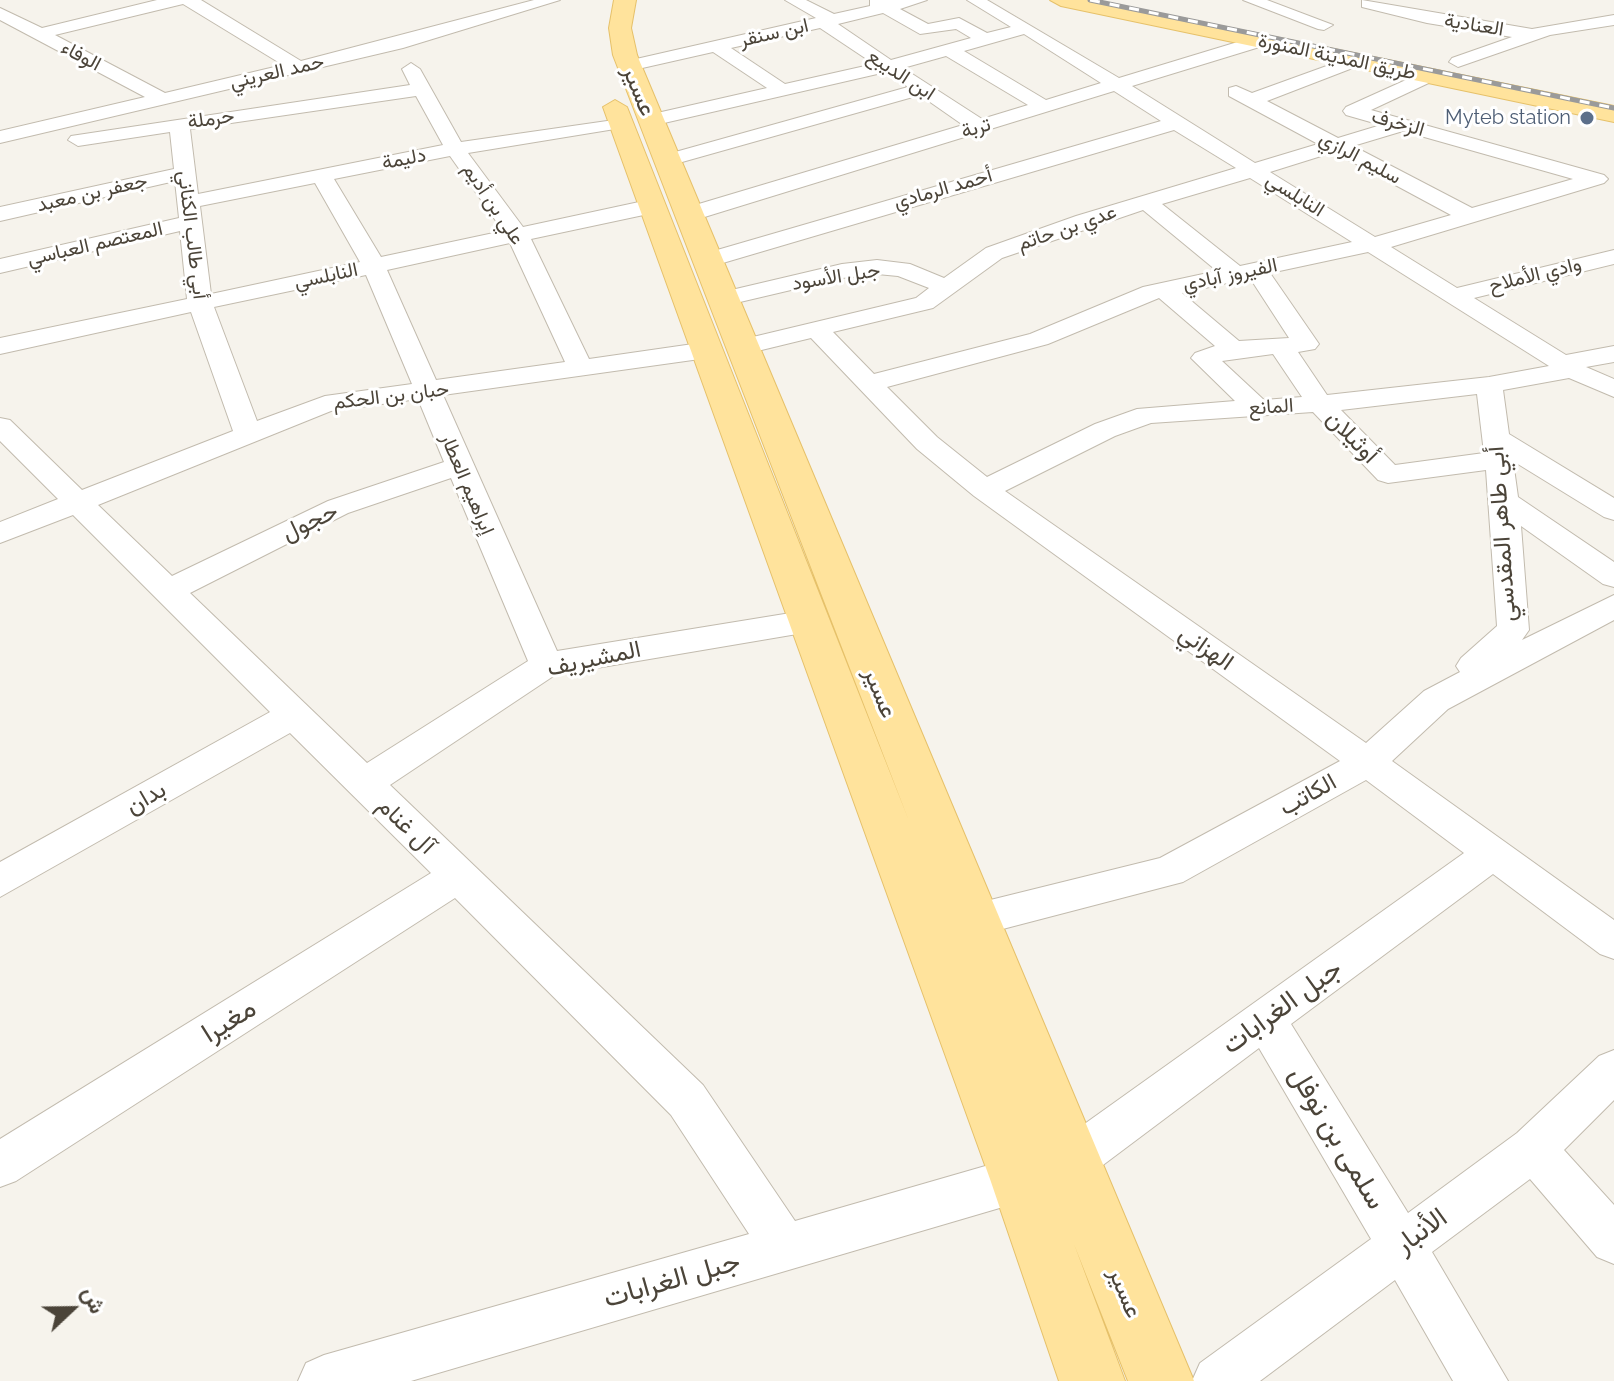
<!DOCTYPE html>
<html>
<head>
<meta charset="utf-8">
<style>
	body { margin:0 }
	#map { position:relative; width:1614px; height:1381px; overflow:hidden; background:#f6f3ec; font-family:Raleway,Vazirmatn,sans-serif }
	canvas { display:block }
	.north { position:absolute; left:32px; top:1269px; width:80px; height:80px; -webkit-text-stroke:6px #fff; paint-order:stroke; rotate:68deg; font-size:22px; font-weight:700; line-height:32px; text-align:center; color:#4b4439 }
	.north::after { content:''; display:block; margin:auto; width:28px; height:36px; background:#4b4439; clip-path:polygon(50% 0,100% 100%,50% 72%,0 100%) }
</style>
</head>
<body>
<div id="map">
<canvas width="1614" height="1381"></canvas>
<div class="north">ش</div>
</div>
<script>
const c = document.querySelector('canvas').getContext('2d');
c.lineJoin = 'round';
function poly(rows) {
  const path = new Path2D();
  for (const r of rows) {
    path.moveTo(r[0], r[1]);
    for (let i = 2; i < r.length; i += 2) path.lineTo(r[i], r[i + 1]);
  }
  return path;
}
function stroke(path, color, width, dash) {
  c.strokeStyle = color;
  c.lineWidth = width;
  c.lineCap = dash ? 'butt' : 'round';
  c.setLineDash(dash || []);
  c.stroke(path);
}
function fillPath(path, color) {
  c.fillStyle = color;
  c.fill(path, 'evenodd');
}
function write(font, color, halo, rows, align = 'center') {
  c.font = font + ' Raleway,Vazirmatn,sans-serif';
  c.lineWidth = 6;
  c.setLineDash([]);
  c.textBaseline = 'middle';
  c.strokeStyle = halo;
  c.fillStyle = color;
  for (const [text, x, y, turn = 0] of rows) {
    c.save();
    c.translate(x, y);
    c.rotate((+turn || 0) * Math.PI / 180);
    c.textAlign = isNaN(turn) ? turn : align;
    if (halo) c.strokeText(text, 0, 0);
    c.fillText(text, 0, 0);
    c.restore();
  }
}
const minor = poly([
	[157,0,201,0,301,61,534,0,560,0,403,48,0,143,0,131,145,97,0,20,0,8,42,28,157,0],
	[183,4,283,65,165,93,55,35,183,4],
	[785,0,806,0,834,14,870,6,870,0,927,0,900,9,928,24,959,18,987,33,1011,27,967,0,987,0,1119,78,1254,37,1266,37,1266,45,1132,86,1255,163,1318,144,1229,96,1229,88,1236,86,1252,93,1357,55,1366,60,1363,64,1267,101,1338,138,1381,125,1346,115,1343,111,1346,107,1428,70,1435,72,1435,80,1371,110,1604,175,1608,179,1604,183,1391,247,1457,288,1614,250,1614,264,1474,298,1566,355,1614,346,1614,362,1586,367,1614,379,1614,397,1569,378,1503,390,1509,434,1614,498,1614,520,1604,517,1513,461,1518,497,1614,562,1614,587,1603,584,1521,526,1529,630,1522,640,1614,595,1614,620,1448,709,1392,761,1614,920,1614,959,1600,954,1493,874,1291,1024,1408,1213,1517,1133,1599,1056,1614,1050,1614,1100,1564,1150,1614,1205,1614,1264,1597,1257,1530,1179,1432,1252,1508,1381,1453,1381,1395,1280,1260,1381,1192,1381,1200,1363,1371,1239,1259,1048,1087,1177,1071,1183,1055,1177,1048,1161,1055,1145,1464,853,1366,780,1183,882,972,937,958,932,952,920,958,908,1160,858,1340,761,974,496,917,449,811,338,741,355,728,347,732,342,916,298,929,288,898,276,877,274,842,278,723,306,711,299,723,292,842,264,877,260,910,264,944,278,986,248,1076,216,1236,168,1174,130,716,265,700,265,696,260,700,255,1161,121,1114,91,698,219,682,219,679,214,682,209,963,125,920,95,675,164,661,164,658,160,661,156,908,87,886,72,651,126,644,124,641,120,644,116,767,88,713,52,629,71,620,66,623,62,816,18,785,0],
	[883,13,920,34,956,29,971,38,891,60,838,24,883,13],
	[820,28,874,64,785,84,731,48,820,28],
	[1024,34,1101,83,1046,100,964,51,1024,34],
	[946,56,1028,105,982,119,903,68,946,56],
	[1403,131,1573,179,1472,208,1353,146,1403,131],
	[1334,152,1451,215,1375,237,1270,172,1334,152],
	[1250,178,1352,242,1240,266,1162,204,1250,178],
	[1143,210,1217,271,1143,287,1030,334,874,374,833,332,933,308,1002,258,1143,210],
	[1368,252,1549,366,1489,377,1327,395,1298,352,1315,349,1319,344,1270,273,1368,252],
	[1250,278,1289,338,1239,341,1182,293,1250,278],
	[1159,298,1215,346,1195,353,1191,358,1235,401,1137,409,1095,424,987,477,937,437,887,387,1048,344,1159,298],
	[1273,354,1302,397,1264,400,1222,361,1273,354],
	[1477,394,1484,453,1395,465,1341,410,1477,394],
	[1313,412,1378,480,1388,483,1486,470,1497,626,1461,658,1456,666,1460,672,1424,691,1366,743,1005,491,1115,436,1151,423,1313,412],
	[1243,0,1267,0,1333,25,1324,30,1318,29,1243,0],
	[1362,0,1532,29,1614,15,1614,25,1550,35,1458,67,1449,62,1452,58,1512,37,1427,23,1362,7,1362,0],
	[411,63,420,69,461,142,628,118,631,122,628,126,621,128,468,153,523,227,653,199,664,206,653,213,531,239,589,359,707,342,720,350,707,358,443,395,557,651,809,610,820,613,825,621,820,629,809,632,555,675,390,785,703,1085,795,1221,1020,1156,1036,1163,1043,1179,1036,1195,1020,1202,411,1381,298,1381,306,1363,324,1355,749,1234,671,1115,455,898,16,1181,0,1187,0,1139,431,873,290,733,0,897,0,862,270,712,73,515,0,543,0,522,58,499,0,441,0,418,10,420,82,490,233,431,191,312,0,354,0,338,187,299,180,231,0,273,0,259,179,218,175,181,0,221,0,207,174,169,170,132,78,146,68,140,71,136,410,85,402,69,411,63],
	[416,96,443,145,198,194,190,129,416,96],
	[450,156,503,231,381,257,334,179,450,156],
	[315,183,360,262,211,294,200,206,315,183],
	[510,243,565,362,436,380,387,270,510,243],
	[366,275,412,384,325,396,257,421,214,307,366,275],
	[418,399,444,462,328,501,172,576,98,505,331,411,418,399],
	[451,478,528,661,367,763,190,593,348,513,451,478]
]);
const primary = poly([
	[614,0,636,0,631,28,637,55,1194,1381,1128,1381,1074,1244,1125,1381,1059,1381,990,1179,603,107,615,100,627,107,909,821,613,55,609,28,614,0],
	[1050,0,1093,0,1614,106,1614,122,1061,6,1050,0]
]);
const rail = poly([
	[1090,0,1614,108]
]);
const markers = [
	[1587,118,8,"#5c6f8a"]
];
const farStreetnames = [
	["العنادية",1474,25,9],
	["ابن سنقر",774,33,-13],
	["الوفاء",81,56,28],
	["طريق المدينة المنورة",1337,57,12],
	["حمد العريني",277,72,-13],
	["ابن الديبع",901,75,33],
	["حرملة",211,119,-8],
	["الزخرف",1398,123,16],
	["تربة",976,128,-17],
	["سليم الرازي",1360,158,28],
	["دليمة",404,159,-11],
	["أحمد الرمادي",943,189,-16],
	["جعفر بن معبد",92,193,-13],
	["النابلسي",1295,195,32],
	["علي بن أديم",493,204,56],
	["عدي بن حاتم",1067,228,-19],
	["أبي طالب الكناني",192,235,83],
	["المعتصم العباسي",95,244,-13],
	["الفيروز آبادي",1230,275,-12],
	["وادي الأملاح",1535,275,-14],
	["النابلسي",326,276,-12],
	["جبل الأسود",836,277,-9],
	["حبان بن الحكم",391,396,-7],
	["المانع",1271,407,-4],
	["إبراهيم العطار",467,484,67]
];
const farServicenames = [
	["Myteb station",1571,118]
];
const streetNames = [
	["عسير",639,91,68],
	["أوثيلان",1352,437,46],
	["حجول",310,522,-25],
	["أبي طاهر المقدسي",1502,534,-94],
	["الهزاني",1206,648,35],
	["المشيريف",594,659,-12],
	["عسير",880,693,68],
	["الكاتب",1308,795,-29],
	["بدان",146,798,-30],
	["آل غنام",406,826,44],
	["عسير",1125,1293,68]
];
const nearStreetnames = [
	["جبل الغرابات",1282,1007,-36],
	["مغيرا",229,1021,-32],
	["سلمى بن نوفل",1337,1138,59],
	["الأنبار",1421,1231,-36],
	["جبل الغرابات",672,1280,-16]
];
stroke(minor, '#c2bbae', 2);
stroke(primary, '#e6c16a', 2);
fillPath(minor, '#fff');
fillPath(primary, '#ffe39c');
stroke(rail, '#9a9a9a', 5);
stroke(rail, '#fff', 3, [10]);
for (const [x, y, r, color] of markers) {
  const dot = new Path2D();
  dot.arc(x, y, r, 0, 2 * Math.PI);
  c.fillStyle = color;
  c.fill(dot);
  stroke(dot, '#fff', 3);
}
write('20px', '#4b4439', '#fff', farStreetnames);
write('20px', '#4e5e75', '#fff', farServicenames, 'right');
write('24px', '#4b4439', '#fff', streetNames);
write('28px', '#4b4439', '#fff', nearStreetnames);
</script>
</body>
</html>
